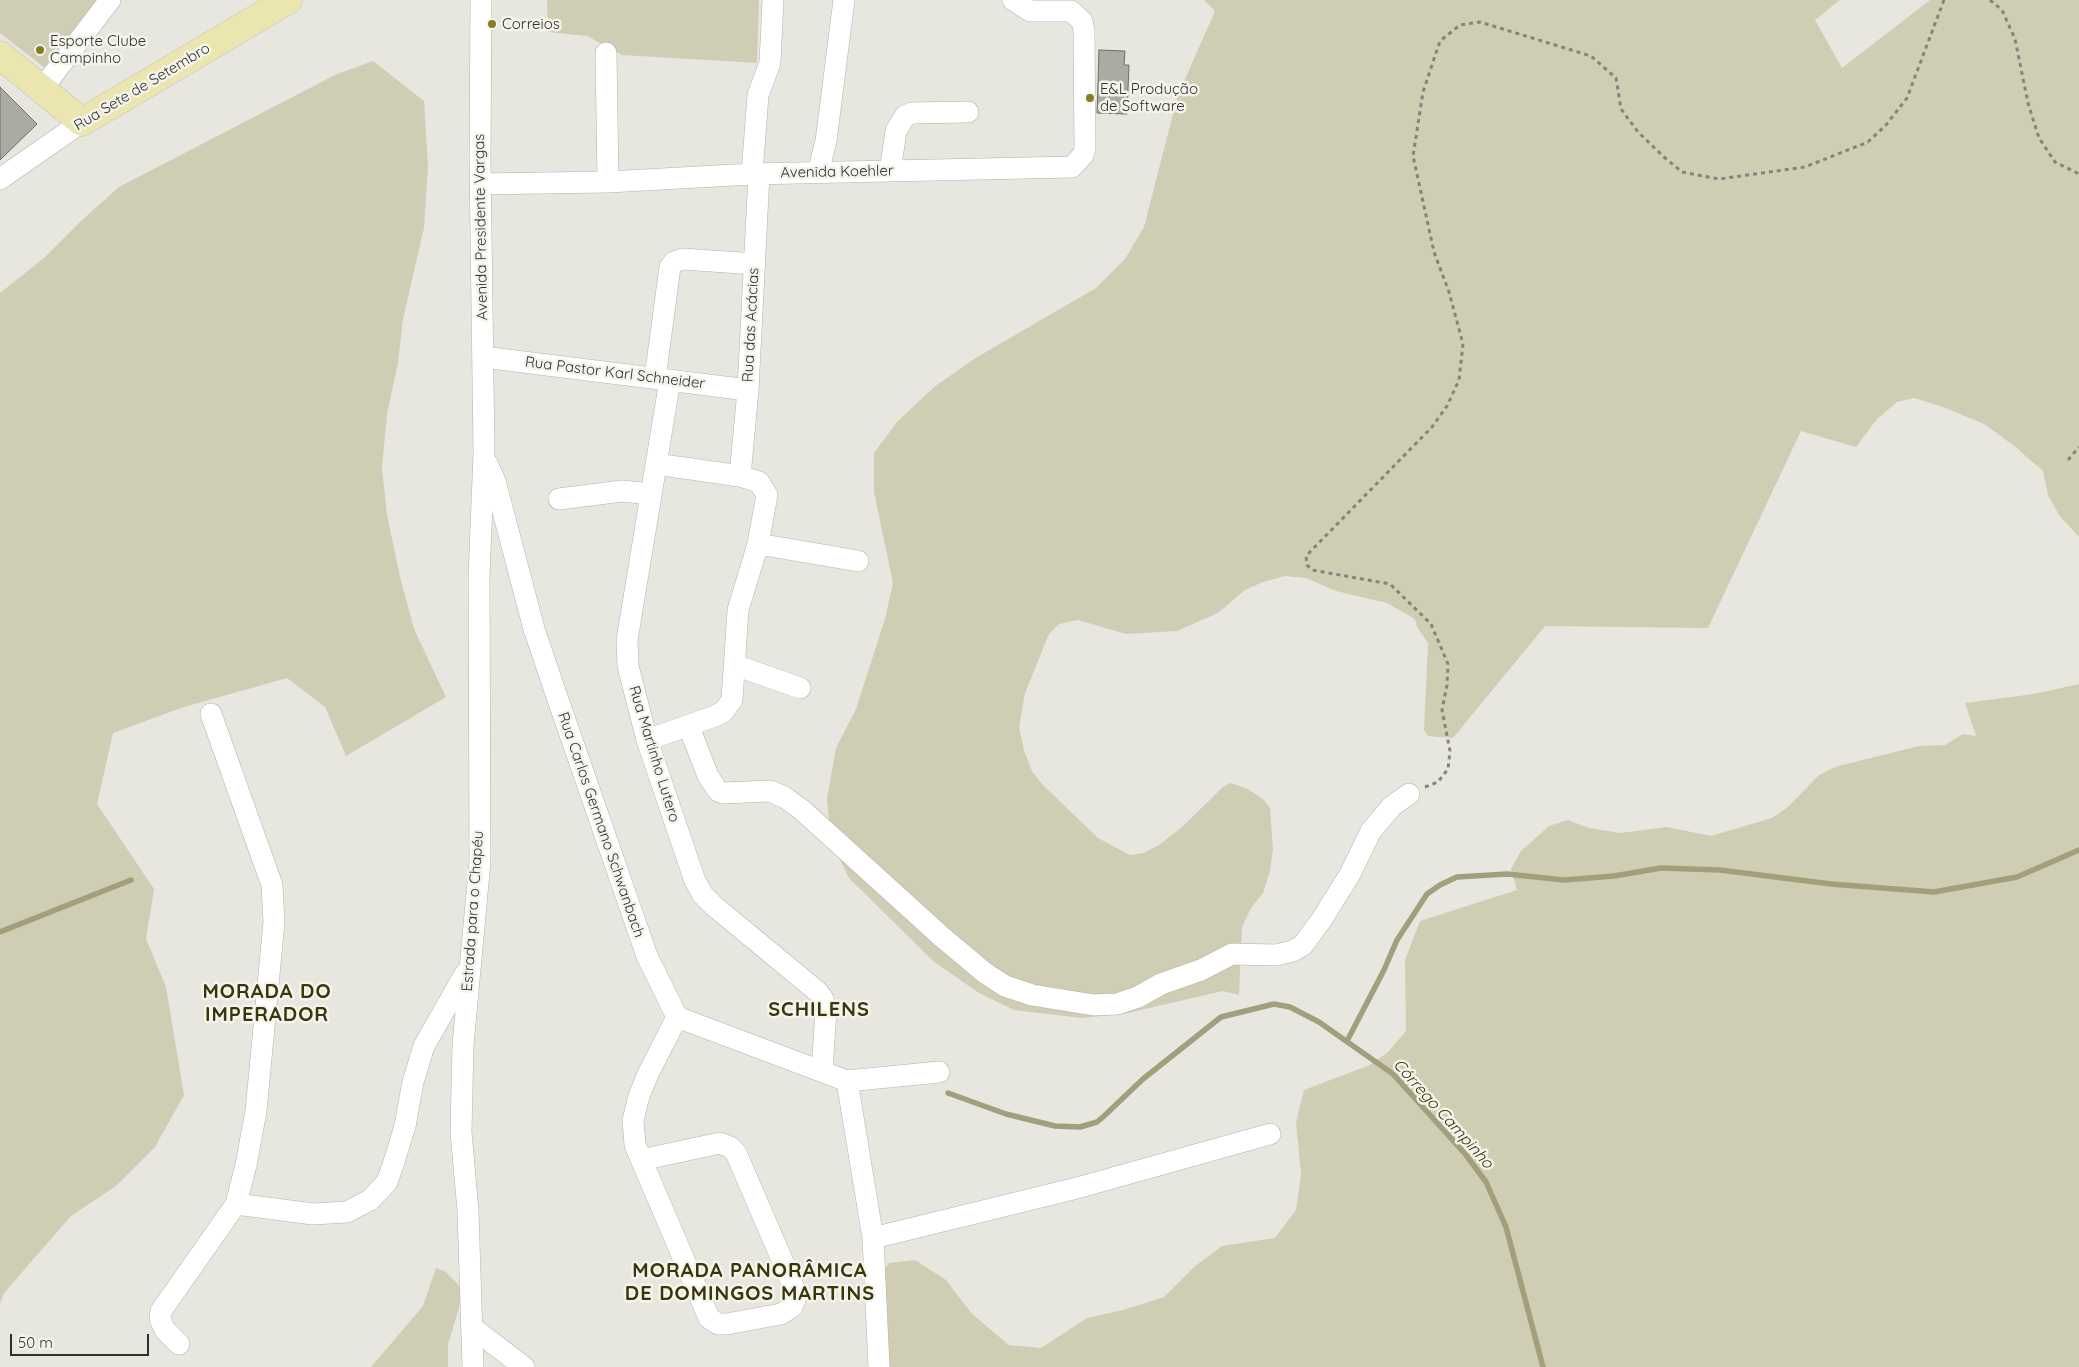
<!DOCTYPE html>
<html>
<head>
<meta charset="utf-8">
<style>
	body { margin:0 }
	#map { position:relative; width:2079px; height:1367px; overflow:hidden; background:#e7e7df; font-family:Quicksand,sans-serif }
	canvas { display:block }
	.scale { position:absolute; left:10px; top:1334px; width:139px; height:22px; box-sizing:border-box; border:2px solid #30302d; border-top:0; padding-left:6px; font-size:15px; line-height:18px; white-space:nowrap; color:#30302d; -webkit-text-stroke:4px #f5f4ec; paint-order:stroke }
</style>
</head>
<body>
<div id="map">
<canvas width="2079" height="1367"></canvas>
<div class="scale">50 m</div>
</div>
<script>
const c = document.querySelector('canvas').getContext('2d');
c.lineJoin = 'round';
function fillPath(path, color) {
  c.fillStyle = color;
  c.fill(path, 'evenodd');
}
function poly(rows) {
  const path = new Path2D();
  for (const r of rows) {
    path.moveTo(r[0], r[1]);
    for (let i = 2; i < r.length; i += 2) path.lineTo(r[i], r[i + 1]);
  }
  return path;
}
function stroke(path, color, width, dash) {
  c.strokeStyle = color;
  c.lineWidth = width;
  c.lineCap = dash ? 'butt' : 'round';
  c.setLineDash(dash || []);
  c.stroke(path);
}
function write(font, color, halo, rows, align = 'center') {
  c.font = font + ' Quicksand,sans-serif';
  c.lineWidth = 5;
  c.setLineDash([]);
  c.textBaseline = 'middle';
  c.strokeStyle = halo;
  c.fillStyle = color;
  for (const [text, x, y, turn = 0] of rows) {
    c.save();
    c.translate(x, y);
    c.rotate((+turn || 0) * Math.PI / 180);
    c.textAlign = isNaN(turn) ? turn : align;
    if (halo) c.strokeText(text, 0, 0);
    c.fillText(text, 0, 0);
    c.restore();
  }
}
const green = poly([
	[0,0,97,0,45,68,0,33],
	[547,0,759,0,757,63,622,55,587,36,548,32],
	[1204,0,1840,0,1815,20,1842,68,1930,0,2079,0,2079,537,2059,515,2048,495,2043,471,2013,445,1984,424,1943,407,1914,398,1897,402,1877,419,1856,447,1801,431,1708,628,1545,626,1453,738,1428,736,1424,730,1428,643,1417,627,1415,619,1387,603,1336,591,1306,578,1285,576,1263,582,1245,590,1218,613,1177,631,1126,634,1078,620,1059,624,1049,634,1025,693,1019,728,1024,750,1032,771,1043,785,1098,838,1130,855,1144,853,1159,845,1181,828,1223,787,1231,783,1248,789,1264,800,1270,808,1273,849,1270,871,1263,893,1251,908,1242,927,1239,995,1223,991,1123,1014,1081,1018,1014,1010,979,993,933,961,849,878,831,842,827,799,836,748,856,709,885,619,893,583,874,492,874,453,897,422,934,387,974,359,1096,288,1125,259,1144,227,1178,95,1215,11],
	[373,61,424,101,428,166,424,228,403,319,398,363,387,414,382,468,387,515,400,577,414,629,446,697,346,756,325,707,287,678,184,707,113,733,97,804,154,889,146,939,166,987,184,1095,155,1147,116,1186,71,1216,4,1293,0,1304,0,293,44,258,82,220,119,187,335,75],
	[2079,684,2079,1367,878,1367,867,1295,889,1263,915,1260,946,1280,972,1314,1009,1345,1041,1348,1087,1318,1123,1310,1164,1297,1194,1267,1222,1246,1275,1238,1296,1210,1301,1174,1296,1122,1304,1090,1370,1065,1388,1052,1406,1031,1405,960,1420,921,1517,890,1511,869,1521,851,1549,826,1568,820,1589,828,1620,833,1667,827,1711,836,1772,818,1788,807,1819,775,1838,766,1919,746,1945,745,1963,734,1976,736,1965,703,2034,694],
	[436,1268,446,1272,464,1291,448,1344,448,1367,371,1367,423,1306]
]);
const stream = poly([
	[0,932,131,880],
	[1347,1041,1384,970,1397,940,1427,894,1440,885,1457,877,1507,874,1564,880,1614,876,1661,868,1720,870,1831,884,1934,892,2017,877,2079,850],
	[948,1093,1006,1114,1055,1126,1080,1127,1097,1122,1103,1117,1143,1079,1221,1017,1274,1004,1290,1007,1319,1022,1393,1074,1466,1155,1486,1182,1506,1227,1543,1367]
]);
const building = poly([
	[1099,50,1125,51,1124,65,1129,65,1127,114,1097,113,1099,50],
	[0,87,37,124,0,160,0,87]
]);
const path = poly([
	[1990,0,2002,10,2015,39,2028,103,2039,138,2055,162,2079,174],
	[2068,460,2079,447],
	[1425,787,1438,782,1448,769,1450,751,1442,710,1447,685,1448,664,1431,624,1390,584,1312,570,1307,565,1306,556,1432,427,1447,406,1459,380,1463,344,1449,292,1434,252,1413,156,1423,92,1440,41,1460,25,1480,22,1591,56,1616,78,1621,109,1638,132,1664,157,1682,172,1719,179,1805,167,1868,142,1886,125,1907,98,1944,0]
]);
const minor = poly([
	[606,53,608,182],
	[42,89,110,0],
	[890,171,896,131,905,116,912,113,968,112],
	[818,173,826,141,844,0],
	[752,174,758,95,770,63,773,0],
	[0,179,82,122],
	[480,184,608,182,752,174,1072,167,1083,155,1085,148,1084,31,1082,21,1071,11,1030,11,1013,0],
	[483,357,748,390],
	[655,378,670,267,674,262,683,259,755,264],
	[670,380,627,640,628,666,647,740,695,881,703,895,714,906,818,992,823,999,826,1011,822,1071],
	[487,463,495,481,534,629,555,691,647,956,677,1017,847,1081,873,1238,879,1367],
	[740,476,748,390,759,174],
	[559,499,622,491,651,494],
	[758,544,858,561],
	[735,665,800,688],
	[689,727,708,776,718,791,724,793,770,791,784,797,802,810,942,937,985,973,1005,986,1032,995,1094,1005,1117,1004,1138,997,1161,984,1201,970,1232,954,1276,955,1293,951,1303,945,1322,919,1350,874,1371,831,1392,806,1409,794],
	[647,740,715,716,723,712,732,700,738,610,758,544,767,495,759,482,740,476,656,464],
	[847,1081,939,1072],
	[641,1160,720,1143,730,1147,736,1153,792,1283,796,1297,792,1307,781,1314,727,1324,718,1324,709,1318,635,1145,633,1120,639,1096,648,1074,677,1017],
	[236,1204,313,1214,347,1212,370,1200,387,1182,394,1162,405,1126,413,1082,424,1046,465,974],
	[873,1238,1077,1188,1270,1134],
	[473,1328,524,1367],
	[179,1344,165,1330,160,1319,161,1311,236,1204,246,1165,256,1111,274,922,272,885,211,714],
	[473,1367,468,1211,461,1132,463,1045,480,861,479,576,484,454,480,159,481,0]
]);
const major = poly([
	[0,55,82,122,288,0]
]);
const markers = [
	[492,24,5,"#867e24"],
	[40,50,5,"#867e24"],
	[1090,98,5,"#867e24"]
];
const poiNames = [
	["Correios",502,24],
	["Esporte Clube",50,41],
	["Campinho",50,58],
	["E&L Produção",1100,89],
	["de Software",1100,106]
];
const streetNames = [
	["Rua Sete de Setembro",142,87,-31],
	["Avenida Koehler",837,172,-1],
	["Avenida Presidente Vargas",481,227,-91],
	["Rua das Acácias",751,325,-87],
	["Rua Pastor Karl Schneider",615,373,7],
	["Rua Martinho Lutero",654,754,73],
	["Rua Carlos Germano Schwanbach",601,825,71],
	["Estrada para o Chapéu",473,911,-86]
];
const waterNames = [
	["Córrego Campinho",1443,1114,48]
];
const districtNames = [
	["MORADA DO",267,992],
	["IMPERADOR",267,1015],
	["SCHILENS",819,1010],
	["MORADA PANORÂMICA",750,1271],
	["DE DOMINGOS MARTINS",750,1294]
];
fillPath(green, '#cfcdb4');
stroke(stream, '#a19f7c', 5.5);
fillPath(building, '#ababa3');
stroke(building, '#6f6f68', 1);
stroke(minor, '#b3b3ab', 22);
stroke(major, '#c5c5c4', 29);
stroke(path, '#84847f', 3, [4, 4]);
stroke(minor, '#fff', 21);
stroke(major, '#ebe5af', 28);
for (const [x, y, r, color] of markers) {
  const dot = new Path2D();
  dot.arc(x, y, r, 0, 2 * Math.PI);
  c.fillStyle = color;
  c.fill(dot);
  stroke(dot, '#f5f4ec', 2);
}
write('15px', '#30302d', '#f5f4ec', poiNames, 'left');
write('15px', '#30302d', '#f5f4ec', streetNames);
write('italic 16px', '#383406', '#f5f4ec', waterNames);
c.letterSpacing = '1px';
write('bold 20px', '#3a360b', '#f5f4ec', districtNames);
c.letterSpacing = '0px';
</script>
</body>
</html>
